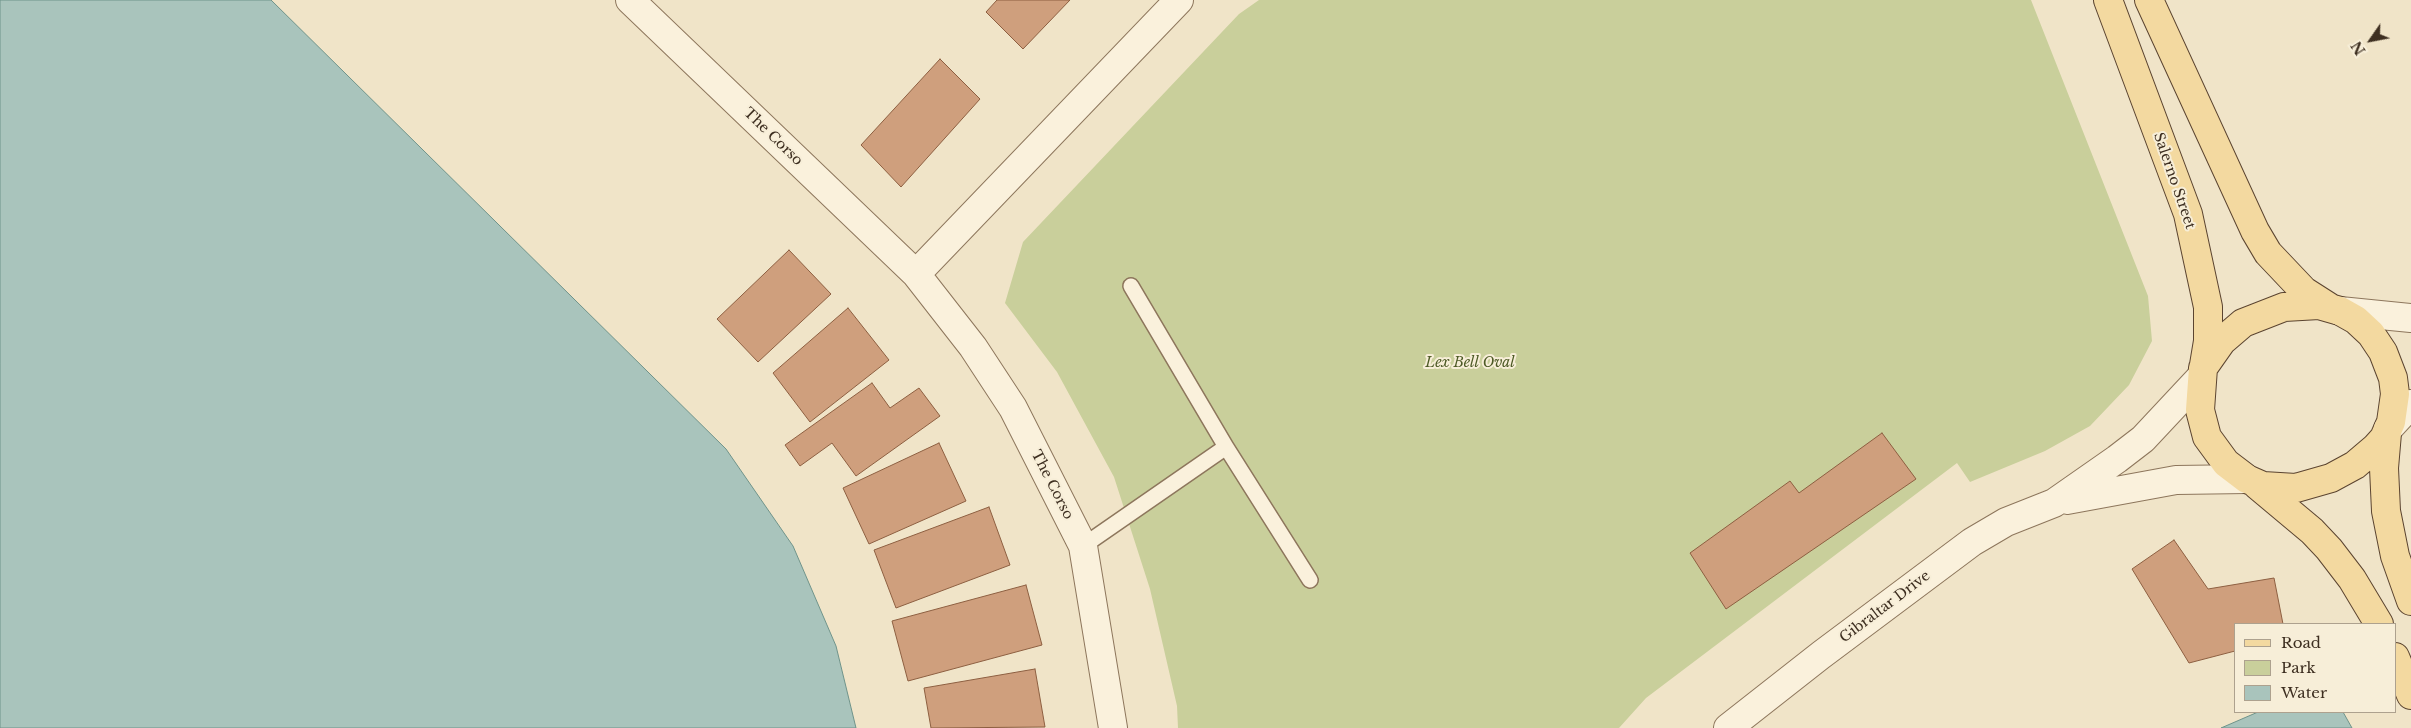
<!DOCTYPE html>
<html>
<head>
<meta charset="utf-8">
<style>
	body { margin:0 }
	#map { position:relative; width:2411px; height:728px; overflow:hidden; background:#f0e4c8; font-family:"Libre Baskerville",serif }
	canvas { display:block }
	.legend { position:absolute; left:2234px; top:623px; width:162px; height:90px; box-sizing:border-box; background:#f7eed8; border:1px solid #ada18e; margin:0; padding:6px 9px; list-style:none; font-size:15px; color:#3d2e20 }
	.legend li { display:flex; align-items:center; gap:10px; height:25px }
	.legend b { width:25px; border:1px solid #ada18e }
	.north { position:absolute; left:2346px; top:15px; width:50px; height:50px; -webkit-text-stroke:4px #f7eed8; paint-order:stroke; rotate:237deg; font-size:14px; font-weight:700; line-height:20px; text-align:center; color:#3d2e20 }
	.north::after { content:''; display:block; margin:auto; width:18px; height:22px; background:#3d2e20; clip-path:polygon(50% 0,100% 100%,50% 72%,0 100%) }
</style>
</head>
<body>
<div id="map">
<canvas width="2411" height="728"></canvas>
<ul class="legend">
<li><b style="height:6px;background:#f3d9a0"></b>Road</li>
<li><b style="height:14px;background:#c9cf9b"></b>Park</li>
<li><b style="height:14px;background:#a9c4bc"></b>Water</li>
</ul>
<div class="north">N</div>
</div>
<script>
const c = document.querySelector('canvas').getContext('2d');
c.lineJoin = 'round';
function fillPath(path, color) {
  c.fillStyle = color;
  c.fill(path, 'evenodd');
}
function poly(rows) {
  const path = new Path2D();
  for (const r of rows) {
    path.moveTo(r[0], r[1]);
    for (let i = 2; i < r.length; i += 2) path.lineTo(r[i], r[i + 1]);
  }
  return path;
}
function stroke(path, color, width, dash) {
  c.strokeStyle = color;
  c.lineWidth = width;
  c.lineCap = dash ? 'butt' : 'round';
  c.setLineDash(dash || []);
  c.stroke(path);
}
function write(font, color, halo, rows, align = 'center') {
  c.font = font + ' "Libre Baskerville",serif';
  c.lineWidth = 4;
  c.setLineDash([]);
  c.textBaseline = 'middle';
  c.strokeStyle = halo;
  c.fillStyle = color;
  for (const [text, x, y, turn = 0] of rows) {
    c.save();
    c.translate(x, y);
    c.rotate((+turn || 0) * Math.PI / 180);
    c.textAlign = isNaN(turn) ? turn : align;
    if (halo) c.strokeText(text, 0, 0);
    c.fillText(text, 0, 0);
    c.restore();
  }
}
const green = poly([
	[1259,0,2031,0,2148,296,2152,341,2129,385,2090,426,2045,451,1970,482,1957,463,1646,698,1619,728,1178,728,1177,706,1150,589,1114,477,1057,372,1005,303,1023,242,1239,14]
]);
const water = poly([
	[0,0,271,0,726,449,793,546,836,646,856,728,0,728,0,0],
	[2258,712,2343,712,2352,728,2221,728,2258,712]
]);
const building = poly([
	[997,0,1070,0,1023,49,986,12,997,0],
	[940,59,980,99,901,187,861,145,940,59],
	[789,250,831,294,758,362,717,319,789,250],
	[848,308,889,360,810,422,773,373,848,308],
	[872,383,890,408,919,388,940,416,856,476,832,443,800,466,785,445,872,383],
	[1882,433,1916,479,1726,609,1690,553,1790,481,1799,493,1882,433],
	[939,443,966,501,869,544,843,488,939,443],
	[989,507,1010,565,896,608,874,550,989,507],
	[2174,540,2208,589,2274,578,2283,624,2235,624,2235,651,2189,663,2132,569,2174,540],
	[1026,585,1042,645,908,681,892,621,1026,585],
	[1035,669,1045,727,931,728,924,688,1035,669]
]);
const service = poly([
	[1226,447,1310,580],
	[1083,546,1226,447,1131,286]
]);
const minor = poly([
	[630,0,916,274,1179,0],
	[916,274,973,347,1013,408,1083,546,1113,728],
	[2340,311,2411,318],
	[2388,429,2411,404],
	[2067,500,2176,480,2247,479],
	[1728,728,1821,655,1972,542,2006,522,2054,503,2117,459,2143,439,2201,377]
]);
const primary = poly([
	[2108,0,2188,214,2208,307,2208,341,2204,365],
	[2149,0,2255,231,2268,253,2304,291,2329,307],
	[2319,305,2340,311,2356,320,2371,334,2383,352,2393,378,2395,394,2391,422,2384,438,2375,448,2355,465,2331,478,2296,488,2263,486,2247,479,2226,463,2207,437,2200,410,2203,368,2222,341,2243,323,2284,307,2319,305],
	[2387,433,2384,468,2386,511,2395,556,2411,601],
	[2257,485,2312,531,2329,549,2352,579,2379,624],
	[2395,657,2411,695]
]);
const streetNames = [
	["The Corso",773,137,44],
	["Salerno Street",2174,181,71],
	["The Corso",1052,485,63],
	["Gibraltar Drive",1885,607,-37]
];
const parkNames = [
	["Lex Bell Oval",1470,363]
];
fillPath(green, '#c9cf9b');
fillPath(water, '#a9c4bc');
stroke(water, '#6f938a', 1);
fillPath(building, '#cf9f7d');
stroke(building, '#8d5f41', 1);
stroke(service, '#8d765c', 18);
stroke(minor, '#8d765c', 30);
stroke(primary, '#5b4430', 30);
stroke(service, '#faf1dc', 15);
stroke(minor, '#faf1dc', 28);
stroke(primary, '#f3d9a0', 28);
write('14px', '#3d2e20', '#f7eed8', streetNames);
write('italic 14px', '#4d5a26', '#f7eed8', parkNames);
</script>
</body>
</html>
